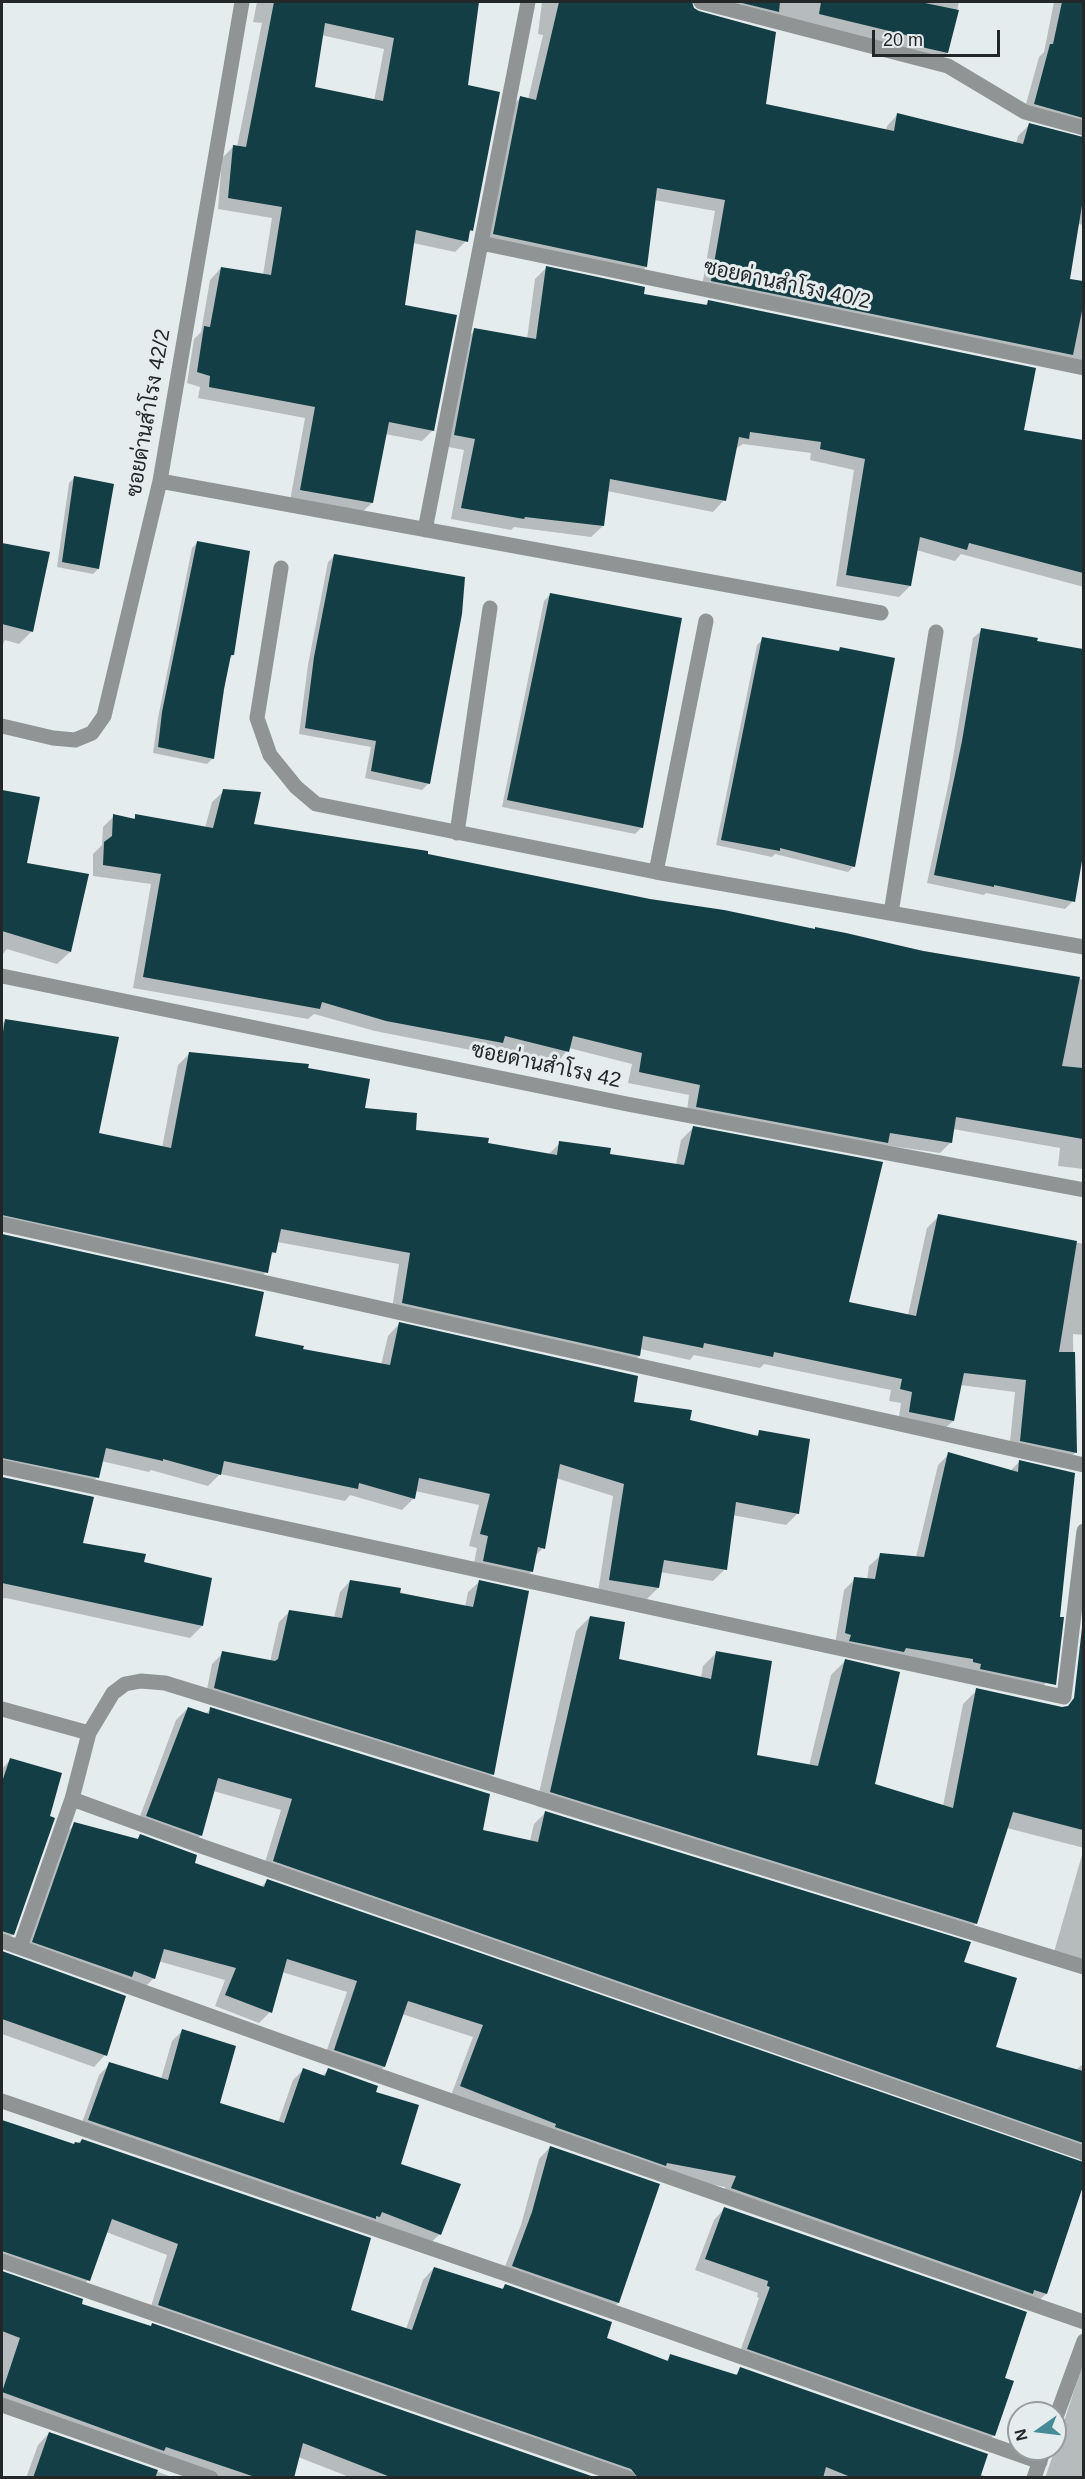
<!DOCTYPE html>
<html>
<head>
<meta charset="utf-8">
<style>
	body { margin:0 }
	#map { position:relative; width:1085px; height:2479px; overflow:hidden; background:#e4eced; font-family:Helvetica,sans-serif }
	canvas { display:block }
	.frame { position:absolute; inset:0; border:3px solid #242728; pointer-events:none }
	.north { position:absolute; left:1007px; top:2401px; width:60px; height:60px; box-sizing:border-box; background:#e4eced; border:2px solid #979d9e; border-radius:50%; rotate:256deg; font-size:16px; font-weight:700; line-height:24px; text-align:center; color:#242728 }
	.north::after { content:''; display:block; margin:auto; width:21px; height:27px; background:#458b97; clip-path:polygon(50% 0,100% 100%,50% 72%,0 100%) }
	.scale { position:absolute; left:872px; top:30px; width:128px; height:27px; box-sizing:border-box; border:3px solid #242728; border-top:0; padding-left:8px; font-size:18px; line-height:21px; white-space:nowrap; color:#242728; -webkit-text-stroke:4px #e4eced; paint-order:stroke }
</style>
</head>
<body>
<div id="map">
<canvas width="1085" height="2479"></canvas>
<div class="frame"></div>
<div class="north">N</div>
<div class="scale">20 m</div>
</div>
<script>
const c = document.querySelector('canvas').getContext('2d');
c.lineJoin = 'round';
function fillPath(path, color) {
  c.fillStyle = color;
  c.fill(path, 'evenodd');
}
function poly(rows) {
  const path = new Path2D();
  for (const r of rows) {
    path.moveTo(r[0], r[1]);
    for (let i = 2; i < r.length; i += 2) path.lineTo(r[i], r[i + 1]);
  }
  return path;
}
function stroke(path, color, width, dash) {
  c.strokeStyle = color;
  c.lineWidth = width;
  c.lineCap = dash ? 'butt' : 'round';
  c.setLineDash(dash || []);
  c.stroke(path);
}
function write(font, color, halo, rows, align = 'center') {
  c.font = font + ' Helvetica,Sarabun,sans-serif';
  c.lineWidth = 6;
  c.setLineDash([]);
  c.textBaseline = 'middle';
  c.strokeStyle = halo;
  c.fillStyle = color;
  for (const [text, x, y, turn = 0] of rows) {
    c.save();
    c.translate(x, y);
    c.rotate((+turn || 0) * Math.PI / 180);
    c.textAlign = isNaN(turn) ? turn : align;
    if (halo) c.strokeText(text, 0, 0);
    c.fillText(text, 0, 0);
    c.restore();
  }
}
const shadow = poly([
	[257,2,477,2,466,87,472,230,467,235,466,241,455,252,413,243,403,307,433,430,422,441,385,434,372,503,360,514,290,501,305,418,198,398,200,387,187,383,194,339,201,332,210,280,221,268,263,275,272,218,218,209,222,158,234,146,237,147,262,23,253,22],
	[321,35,384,49,374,101,313,88],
	[542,2,596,2,584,183,601,186,648,2,959,2,947,53,936,64,691,3,693,9,764,105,886,131,887,126,898,114,1016,144,1018,136,1029,125,1081,137,1080,132,1023,115,1039,57,1044,52,1054,2,1084,2,1084,225,1078,224,1069,280,1084,283,1084,371,701,292,715,211,654,200,646,267,634,278,482,245,509,109,520,98,528,100,543,35,538,34],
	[546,268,642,295,704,306,709,302,1022,431,1084,442,1084,587,961,554,955,561,916,550,910,586,899,597,836,586,854,470,810,460,811,453,743,444,735,449,724,500,713,512,607,491,603,526,591,537,514,527,511,530,451,519,464,450,443,446,464,341,475,330,527,339,535,279],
	[74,478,98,569,93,574,57,567,69,483],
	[197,543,233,655,229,659,213,758,207,764,153,753,158,718,192,548],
	[2,544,48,553,32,631,19,644,5,640,2,646],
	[334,556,429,783,422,790,365,778,371,747,299,734,308,665,328,562],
	[550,595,642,827,635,834,502,807,544,601],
	[982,630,1084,651,1084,844,1073,901,1065,909,986,893,984,895,927,883,949,781,973,638],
	[763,639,837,652,840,649,854,866,848,872,775,854,772,857,716,845,757,645],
	[224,791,253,825,426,855,650,900,723,911,980,962,1084,980,1084,1169,1058,1166,1060,1148,953,1129,951,1142,940,1153,884,1145,875,1153,686,1118,689,1095,628,1083,632,1064,569,1048,557,1063,497,1048,491,1054,375,1031,314,1014,308,1019,133,988,151,884,93,876,93,854,102,845,103,827,114,816,132,820,136,816,205,828,212,802],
	[2,792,39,798,25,864,70,952,57,964,7,949,2,955],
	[5,1021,97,1134,162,1148,178,1065,190,1053,307,1070,364,1109,414,1131,548,1155,560,1143,608,1155,676,1165,681,1140,693,1128,847,1303,908,1315,927,1228,939,1216,1084,1244,1084,1335,1073,1334,1075,1453,1063,1464,1009,1452,1015,1392,960,1385,953,1421,941,1432,898,1424,901,1403,889,1401,891,1390,764,1364,760,1368,694,1355,690,1360,640,1349,639,1356,627,1367,391,1315,399,1264,277,1242,274,1252,270,1257,266,1272,255,1284,2,1230,2,1024],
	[2,1235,262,1293,253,1338,302,1351,381,1365,388,1336,399,1324,688,1421,755,1437,760,1432,798,1513,786,1525,732,1515,725,1569,713,1581,660,1572,658,1588,646,1600,598,1592,613,1496,556,1478,543,1548,534,1557,532,1571,520,1583,472,1573,477,1548,469,1546,479,1505,415,1491,414,1498,402,1510,350,1495,345,1501,220,1474,208,1486,151,1470,149,1472,101,1461,97,1477,86,1489,2,1471],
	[949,1454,1010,1471,1019,1462,1046,1683,1034,1694,835,1644,844,1590,855,1579,867,1580,869,1566,881,1555,916,1557,938,1465],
	[2,1478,92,1498,81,1544,143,1563,202,1626,190,1638,6,1598,2,1599],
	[350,1581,465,1607,468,1592,479,1582,493,1774,482,1784,205,1699,212,1664,223,1653,270,1662,279,1622,289,1612,334,1618,340,1592],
	[590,1617,617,1660,701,1678,703,1666,717,1652,755,1757,809,1766,831,1675,845,1661,873,1785,943,1806,963,1704,977,1690,1041,1708,1084,1716,1084,1848,1007,1828,976,1923,962,1937,536,1806,576,1631],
	[188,1708,205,1714,211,1709,482,1831,530,1841,534,1824,546,1812,962,1963,994,2048,1076,2070,1084,2063,1084,2165,1076,2155,262,1872,281,1810,213,1791,201,1835,190,1847,136,1827,176,1720],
	[10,1760,13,1934,2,1945,2,1769],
	[75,1824,136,1840,140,1836,193,1864,261,1887,267,1881,1084,2165,1084,2182,1046,2294,1034,2305,721,2200,725,2187,655,2174,450,2098,473,2037,402,2014,384,2067,372,2078,323,2061,347,1992,282,1972,270,2012,259,2023,215,2006,225,1980,158,1961,154,1978,142,1990,22,1953,63,1836],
	[1084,1848,1084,1961,1054,1952],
	[2,1953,124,1997,105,2055,94,2067,2,2034],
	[183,2030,218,2103,278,2123,293,2080,303,2070,322,2076,328,2070,375,2093,399,2165,440,2234,429,2244,79,2131,99,2075,110,2064,161,2079,172,2041],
	[2,2122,73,2146,82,2140,349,2311,406,2329,423,2280,434,2268,501,2290,505,2286,605,2339,665,2362,671,2356,734,2376,741,2369,989,2478,613,2478,148,2316,167,2255,106,2232,88,2280,77,2292,2,2266],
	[550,2147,658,2185,618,2303,606,2314,501,2277,521,2225,539,2159],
	[725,2208,1004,2378,994,2435,982,2446,737,2360,759,2298,757,2297,758,2293,695,2270,714,2220],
	[2,2273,81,2300,80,2305,592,2478,352,2478,298,2457,293,2478,196,2478,2,2407],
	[1084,2360,1084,2478,1045,2478,1055,2449],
	[49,2433,175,2478,26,2478,38,2445]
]);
const building = poly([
	[274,2,479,2,468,85,500,92,473,231,470,230,468,242,416,230,405,305,457,315,434,431,389,422,373,503,300,490,315,407,209,387,210,376,197,372,204,326,210,327,221,267,271,275,282,207,228,198,233,145,246,147],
	[325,23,394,38,383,101,315,87],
	[559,2,692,2,694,8,699,11,776,32,766,104,894,131,897,113,1023,144,1029,123,1083,137,1083,199,1070,279,1083,281,1083,306,1073,355,711,281,725,200,657,188,647,267,493,234,520,96,536,100],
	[738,2,780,2,779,12],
	[821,2,920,2,959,10,948,53,908,44,910,36,819,14],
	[1062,2,1083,2,1083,118,1034,104,1050,44,1053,44],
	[546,266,645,287,644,294,707,305,708,300,1036,368,1024,430,1083,440,1083,573,969,543,967,550,920,537,911,586,846,575,865,459,820,449,821,442,750,432,749,439,739,437,726,501,610,479,604,526,525,517,524,519,461,508,475,439,454,435,474,328,536,339],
	[74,476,114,484,99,569,62,562],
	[197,541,250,551,234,655,231,655,224,689,214,759,158,747,162,712],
	[2,543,50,552,33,632,2,624],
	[334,554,465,577,462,614,430,784,371,771,376,741,305,728,314,657],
	[550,593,682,618,643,828,507,800],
	[981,628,1038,638,1037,641,1083,649,1083,855,1075,902,994,885,994,887,934,875,962,741],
	[762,637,839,651,840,647,895,658,855,867,780,848,780,851,721,840],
	[223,789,261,792,254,824,428,851,428,854,650,899,724,910,815,929,815,927,846,933,923,951,1080,977,1062,1066,1083,1068,1083,1139,956,1117,952,1143,890,1133,888,1143,696,1107,700,1085,639,1072,642,1053,573,1036,569,1052,505,1036,503,1043,386,1021,322,1002,320,1009,143,977,161,874,103,865,104,842,112,836,113,814,135,819,135,814,213,828],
	[2,790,40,797,27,863,89,874,71,952,2,931],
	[5,1019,119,1037,99,1133,171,1148,189,1052,309,1064,308,1068,370,1079,365,1108,417,1113,416,1130,489,1138,488,1143,557,1155,559,1141,611,1148,610,1154,684,1165,693,1126,883,1162,849,1302,916,1316,938,1214,1077,1241,1059,1352,1075,1352,1077,1453,1020,1441,1026,1380,964,1373,954,1421,909,1412,912,1392,900,1389,902,1379,774,1352,773,1357,704,1343,703,1348,643,1336,640,1356,402,1303,410,1253,281,1229,276,1253,272,1252,268,1273,2,1215,2,1039],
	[2,1234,264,1292,255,1336,304,1346,303,1349,390,1365,399,1322,638,1376,634,1402,692,1410,690,1420,758,1436,759,1430,810,1439,799,1514,736,1502,727,1570,664,1560,659,1588,609,1580,624,1484,560,1464,545,1549,538,1547,533,1572,483,1561,488,1536,480,1534,490,1494,419,1478,415,1499,359,1483,358,1489,224,1461,221,1475,163,1459,163,1461,106,1448,99,1478,2,1458],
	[948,1452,1018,1472,1019,1460,1075,1473,1060,1617,1064,1617,1056,1685,980,1669,981,1664,973,1662,973,1659,906,1648,904,1652,849,1641,851,1635,845,1633,854,1577,875,1579,880,1553,924,1557],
	[2,1477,94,1497,83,1543,146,1554,144,1562,212,1578,203,1626,2,1583],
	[350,1580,401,1588,400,1593,473,1607,479,1580,529,1591,494,1775,214,1688,222,1651,275,1661,278,1659,289,1610,342,1618],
	[590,1616,625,1622,619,1659,711,1679,716,1651,772,1661,757,1755,818,1766,845,1659,900,1672,875,1784,953,1808,976,1688,1062,1707,1068,1706,1074,1698,1083,1619,1083,1830,1013,1812,977,1924,550,1792],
	[188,1707,209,1714,210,1707,490,1794,483,1830,538,1842,545,1811,971,1942,964,1962,1017,1978,996,2047,1083,2071,1083,2143,273,1861,292,1799,218,1778,202,1836,146,1816],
	[10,1758,62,1773,50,1816,55,1818,14,1935,2,1931,2,1782],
	[74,1822,138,1839,140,1834,197,1855,195,1863,264,1887,267,1879,1083,2162,1083,2186,1047,2294,1034,2290,1033,2294,731,2188,736,2176,667,2163,666,2166,555,2127,556,2124,460,2086,483,2025,408,2001,385,2067,334,2050,357,1981,287,1959,272,2013,225,1995,236,1968,164,1949,155,1979,134,1971,132,1977,32,1942],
	[2,1951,126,1996,107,2056,2,2019],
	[182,2029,236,2046,220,2103,284,2123,303,2068,325,2076,328,2068,378,2086,376,2092,419,2105,401,2164,461,2184,441,2235,382,2212,380,2217,376,2216,376,2219,88,2120,109,2062,168,2080],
	[2,2120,74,2144,75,2142,80,2143,82,2139,371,2238,351,2310,412,2330,434,2267,503,2289,505,2284,612,2322,607,2338,668,2361,670,2354,737,2375,740,2367,988,2454,980,2478,853,2478,826,2467,823,2478,638,2478,631,2469,158,2305,178,2244,112,2219,90,2281,2,2251],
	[550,2146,660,2184,619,2303,512,2266,532,2212],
	[724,2207,1027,2312,1005,2378,1014,2381,995,2436,747,2349,770,2287,767,2286,768,2281,705,2259],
	[2,2271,83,2299,82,2304,151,2326,152,2323,597,2478,393,2478,303,2443,294,2478,258,2478,166,2447,164,2451,2,2392,20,2338,2,2331],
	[49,2432,158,2470,155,2478,33,2478]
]);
const street = poly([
	[701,2,948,66,1025,112,1084,128],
	[481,243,1084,368],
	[160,481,881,613],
	[425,530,528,2],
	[281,568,257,718,270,755,296,787,316,804,656,872,1084,947],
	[2,726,53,738,75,740,92,733,104,716,160,481,242,2],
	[457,833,490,608],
	[656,872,706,621],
	[891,913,936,632],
	[2,976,627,1104,1084,1190],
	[2,1224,1084,1465],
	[2,1467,1064,1697,1084,1531],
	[2,1709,89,1733],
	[2,1941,297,2047,1084,2322],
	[20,1947,72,1799],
	[1084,1967,165,1683,141,1681,125,1684,113,1693,89,1733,72,1799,201,1846,1084,2153],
	[2,2101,503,2273,1040,2462],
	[2,2261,628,2478],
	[2,2405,211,2478],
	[1055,2420,1084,2341],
	[1034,2478,1044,2449]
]);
const streetNames = [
	["ซอยด่านสำโรง 40/2",787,285,12],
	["ซอยด่านสำโรง 42/2",149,413,-80],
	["ซอยด่านสำโรง 42",546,1066,12]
];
fillPath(shadow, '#0003');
fillPath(building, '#133e45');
stroke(street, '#919495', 15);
write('21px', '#242728', '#e4eced', streetNames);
</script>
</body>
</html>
